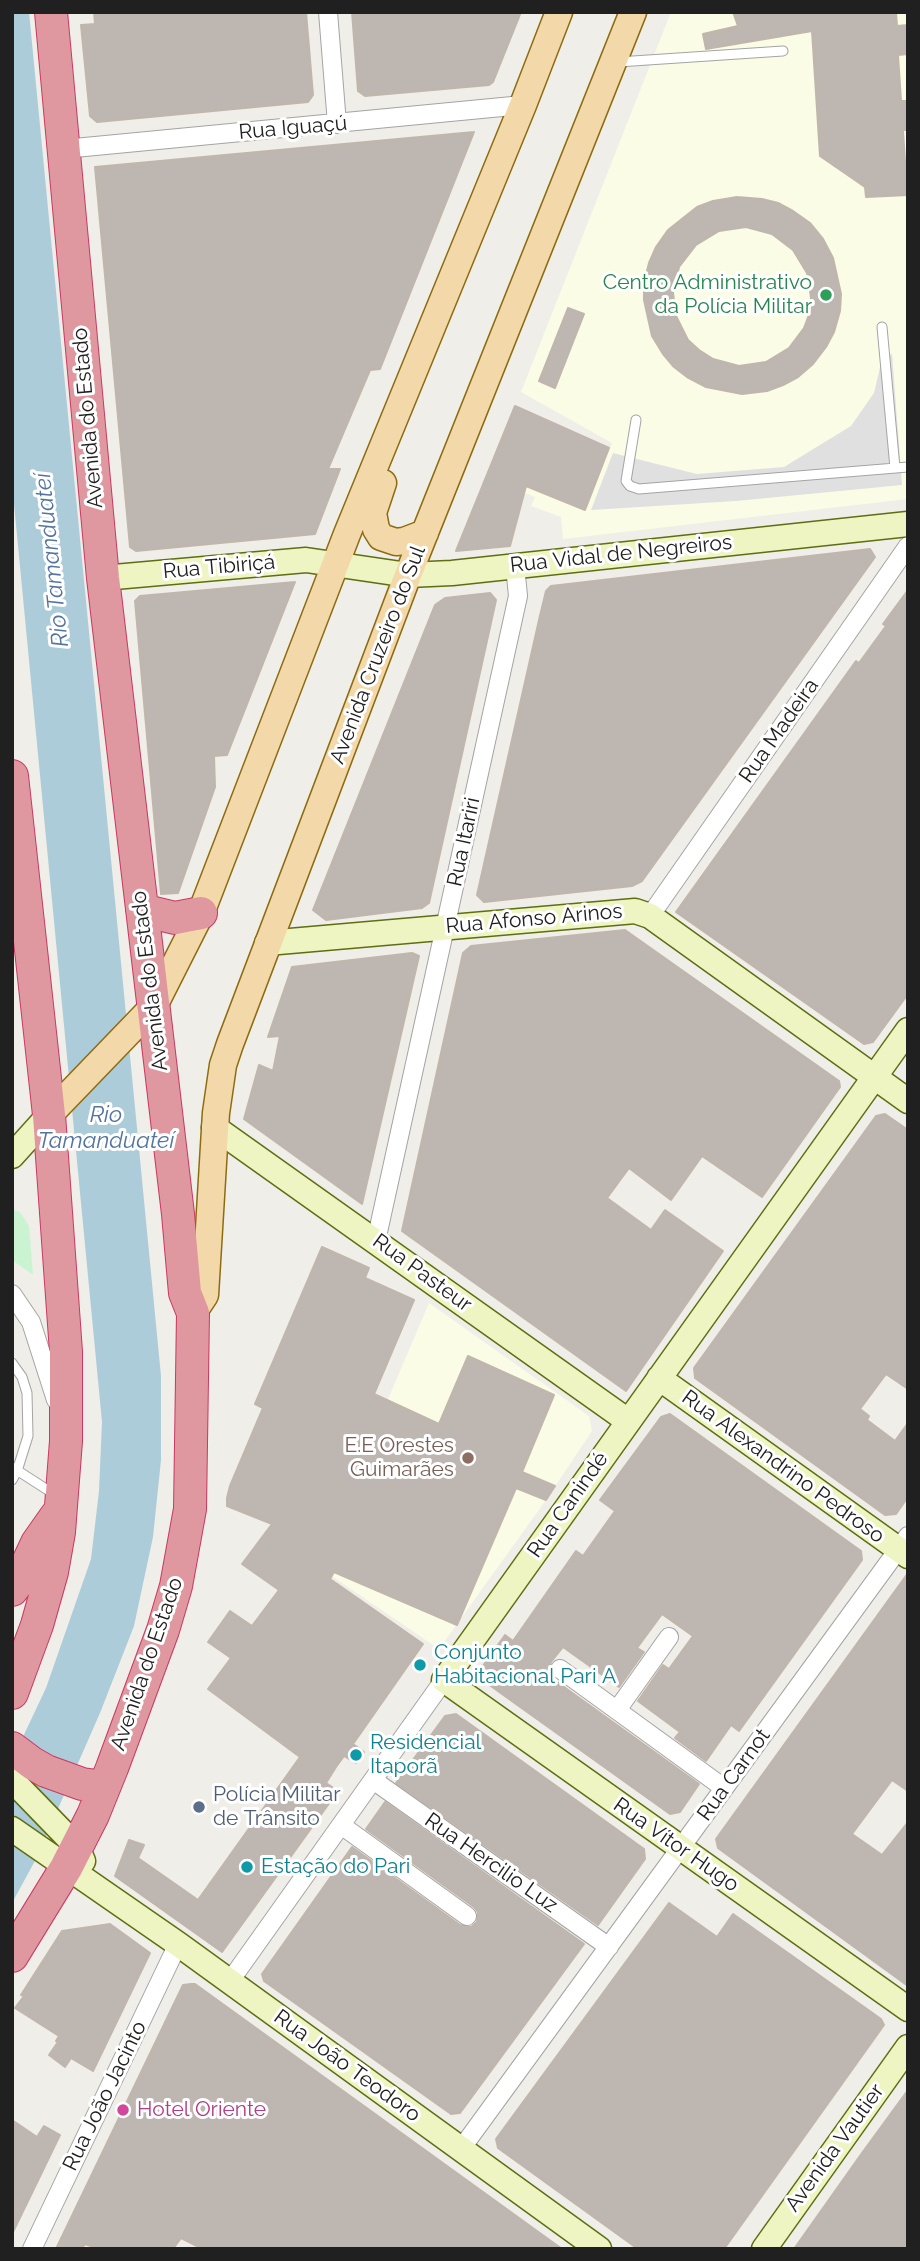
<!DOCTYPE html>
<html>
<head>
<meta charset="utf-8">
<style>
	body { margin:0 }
	#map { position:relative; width:920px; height:2261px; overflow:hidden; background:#f0eee8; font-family:Raleway,sans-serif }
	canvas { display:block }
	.frame { position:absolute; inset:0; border:14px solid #202020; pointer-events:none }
</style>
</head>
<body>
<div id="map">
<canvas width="920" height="2261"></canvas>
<div class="frame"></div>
</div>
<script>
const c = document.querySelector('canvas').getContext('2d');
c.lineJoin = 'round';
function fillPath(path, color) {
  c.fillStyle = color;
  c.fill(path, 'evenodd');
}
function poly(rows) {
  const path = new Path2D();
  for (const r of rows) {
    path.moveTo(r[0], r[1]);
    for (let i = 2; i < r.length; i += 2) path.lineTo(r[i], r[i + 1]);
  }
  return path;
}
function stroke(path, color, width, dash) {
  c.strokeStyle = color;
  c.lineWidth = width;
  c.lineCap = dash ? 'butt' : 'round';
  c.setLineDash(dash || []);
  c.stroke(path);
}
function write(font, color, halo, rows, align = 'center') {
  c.font = font + ' Raleway,sans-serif';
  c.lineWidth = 6;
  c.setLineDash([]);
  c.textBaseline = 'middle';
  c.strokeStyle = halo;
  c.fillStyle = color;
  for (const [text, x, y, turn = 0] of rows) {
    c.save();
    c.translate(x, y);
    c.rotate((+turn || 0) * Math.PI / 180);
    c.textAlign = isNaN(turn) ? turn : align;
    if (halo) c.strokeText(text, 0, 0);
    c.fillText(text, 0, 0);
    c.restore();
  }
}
const education = poly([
	[671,12,908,12,908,499,563,539,561,517,531,506,535,497,486,478,489,470,585,510,612,443,521,392],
	[429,1303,589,1416,592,1431,546,1500,439,1649,317,1566]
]);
const park = poly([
	[12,1209,20,1212,29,1226,33,1275,12,1260]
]);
const parking = poly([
	[892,354,902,485,736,501,591,510,613,453,697,474,784,467,851,426,874,393,882,359]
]);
const water = poly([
	[12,12,29,12,161,1376,161,1460,153,1537,134,1626,100,1713,36,1859,12,1903,12,1760,46,1688,91,1559,99,1491,102,1422,12,483]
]);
const building = poly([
	[94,12,306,12,313,95,308,102,97,122,90,116,81,25,95,24,94,12],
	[352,12,521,12,493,82,489,85,365,96,358,91,352,12],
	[733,12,896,12,897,26,908,25,908,54,898,55,901,101,908,101,908,130,903,130,905,162,908,161,908,195,866,197,865,187,820,156,812,31,706,49,703,34,738,26,733,12],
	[474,132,380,369,370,370,328,469,340,469,315,534,136,551,130,547,95,167,474,132],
	[737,197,762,199,778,203,793,211,810,223,823,239,833,258,841,294,840,311,834,332,826,347,813,364,798,377,783,385,767,391,742,394,706,387,687,377,674,367,663,354,652,336,644,300,644,283,649,263,656,247,668,230,697,207,713,201,737,197],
	[746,227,772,234,793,250,807,273,811,297,810,312,804,328,789,348,766,362,739,366,713,359,699,350,688,340,676,316,673,293,679,267,696,245,719,231,746,227],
	[568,308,584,314,555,388,539,381,568,308],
	[515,406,609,448,585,510,526,486,510,546,456,551,515,406],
	[870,549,875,557,642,881,632,886,484,902,477,895,539,620,546,591,551,586,870,549],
	[295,582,227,755,214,756,215,787,178,893,161,894,135,601,140,596,295,582],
	[908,590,908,994,873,1042,864,1044,676,912,856,661,859,663,886,626,883,624,908,590],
	[490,593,496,600,429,903,422,908,326,920,313,910,435,605,445,598,490,593],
	[625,930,839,1081,840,1087,762,1197,702,1156,671,1200,629,1168,607,1198,651,1230,665,1210,723,1251,626,1391,402,1231,463,953,471,946,625,930],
	[412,953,419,956,362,1204,244,1119,259,1065,273,1071,280,1036,268,1037,292,967,412,953],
	[885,1114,908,1130,908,1389,886,1374,860,1409,869,1416,867,1420,895,1441,908,1423,908,1497,896,1514,885,1515,695,1378,694,1368,876,1116,885,1114],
	[322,1247,369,1268,365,1278,414,1300,374,1394,439,1424,468,1356,554,1395,522,1472,555,1486,546,1500,516,1488,457,1625,334,1572,330,1579,423,1644,353,1744,364,1752,356,1763,344,1756,336,1767,326,1783,338,1791,222,1952,115,1876,129,1840,144,1845,138,1858,198,1900,300,1757,208,1689,231,1658,208,1642,230,1611,252,1626,279,1590,242,1564,272,1524,227,1506,227,1498,230,1486,263,1408,255,1404,322,1247],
	[670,1414,861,1551,862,1560,739,1731,731,1725,706,1761,675,1738,680,1732,638,1701,663,1665,669,1669,693,1636,662,1614,637,1648,644,1652,619,1687,563,1647,551,1662,546,1674,699,1784,680,1812,670,1814,481,1679,480,1670,505,1635,513,1641,576,1551,583,1556,615,1511,600,1500,661,1417,670,1414],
	[908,1573,908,1791,892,1780,852,1834,882,1855,908,1822,908,1986,718,1848,716,1839,908,1573],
	[456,1714,644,1849,645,1859,598,1925,396,1783,445,1716,456,1714],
	[385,1802,584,1944,460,2113,451,2114,264,1981,262,1974,352,1847,460,1925,471,1927,477,1922,478,1912,474,1907,366,1829,385,1802],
	[669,1903,717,1937,733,1914,881,2019,884,2025,724,2249,638,2249,498,2148,496,2139,669,1903],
	[110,1924,150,1953,93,2071,71,2058,65,2067,49,2055,58,2042,56,2041,59,2036,15,2008,24,1996,21,1995,62,1931,110,1924],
	[191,1984,195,1984,562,2249,203,2249,181,2238,173,2249,99,2249,85,2244,82,2249,56,2249,183,1985,191,1984],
	[908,2090,908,2249,794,2249,862,2153,908,2090],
	[12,2120,37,2137,44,2126,60,2135,12,2234,12,2120]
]);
const lane = poly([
	[618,62,783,51],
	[882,327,895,468],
	[636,420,626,481,630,486,639,489,908,467],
	[12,1363,22,1377,27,1393,28,1436,17,1471,12,1480],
	[12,1467,57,1496]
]);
const street = poly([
	[328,12,337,124],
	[64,149,523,105],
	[650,916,908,546],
	[376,1241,518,596,515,566],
	[12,1294,31,1322,56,1400],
	[560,1669,724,1788],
	[617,1710,669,1637],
	[373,1780,609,1947],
	[341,1825,467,1916],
	[230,1981,444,1680],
	[461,2149,908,1536],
	[32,2249,178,1944]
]);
const secondary = poly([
	[103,578,306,560,408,575,452,573,908,524],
	[267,943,635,911,650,916,908,1101],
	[908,1030,444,1680,908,2009],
	[214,1127,628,1421],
	[12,1156,49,1115],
	[659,1378,908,1556],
	[12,1780,77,1847,83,1861],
	[12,1829,178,1944,599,2249],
	[764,2249,908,2047]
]);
const primary = poly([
	[383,483,373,513,376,529,381,537,396,542,404,541,425,533],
	[49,1115,154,1006,201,913,347,534,523,105,559,12],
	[193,1313,205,1295,216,1113,223,1065,230,1044,408,575,633,12]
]);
const highway = poly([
	[12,776,49,1115,66,1352,66,1441,59,1532,52,1572,37,1625,12,1693],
	[142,910,175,918,201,913],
	[12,1590,19,1581,37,1543,56,1516],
	[12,1748,32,1763,46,1771,82,1784,104,1787],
	[12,1956,66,1868,93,1815,112,1768,163,1630,176,1586,190,1509,193,1313,185,1293,178,1214,103,578,51,12]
]);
const markers = [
	[826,295,7,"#2e9e5b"],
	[468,1458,7,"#8d6e63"],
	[420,1665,7,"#0f9aa8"],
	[356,1755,7,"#0f9aa8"],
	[199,1807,7,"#5c6f8a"],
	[247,1867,7,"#0f9aa8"],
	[123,2110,7,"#d1479c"]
];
const streetNames = [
	["Rua Iguaçú",293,128,-5],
	["Avenida do Estado",88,418,-95],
	["Rua Vidal de Negreiros",621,554,-6],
	["Rua Tibiriçá",219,567,-5],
	["Avenida Cruzeiro do Sul",378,655,-69],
	["Rua Madeira",779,731,-55],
	["Rua Itariri",464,842,-78],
	["Rua Afonso Arinos",534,919,-5],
	["Avenida do Estado",150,981,-97],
	["Rua Pasteur",422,1273,36],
	["Rua Alexandrino Pedroso",783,1467,36],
	["Rua Canindé",568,1505,-55],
	["Avenida do Estado",147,1664,-71],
	["Rua Carnot",734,1775,-54],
	["Rua Vítor Hugo",676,1845,35],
	["Rua Hercilio Luz",491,1863,35],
	["Rua João Teodoro",347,2066,36],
	["Rua João Jacinto",105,2096,-64],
	["Avenida Vautier",835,2148,-54]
];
const leisureNames = [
	["Centro Administrativo",812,283],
	["da Polícia Militar",812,307]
];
const educationNames = [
	["E.E Orestes",454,1446],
	["Guimarães",454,1470]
];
const cultureNames = [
	["Conjunto",434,1653],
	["Habitacional Pari A",434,1677],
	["Residencial",370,1743],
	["Itaporã",370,1767],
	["Estação do Pari",261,1867]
];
const serviceNames = [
	["Polícia Militar",213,1795],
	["de Trânsito",213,1819]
];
const hotelNames = [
	["Hotel Oriente",137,2110]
];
const waterNames = [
	["Rio Tamanduateí",52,560,-96],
	["Rio",106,1115],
	["Tamanduateí",106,1141]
];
fillPath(education, '#fafce5');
fillPath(park, '#caf4d1');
fillPath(parking, '#e0e0e0');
fillPath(water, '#adccd9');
fillPath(building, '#bdb6b1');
stroke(building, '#c0b6ac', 2);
stroke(lane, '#a4a4a4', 11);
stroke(street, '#a4a4a4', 20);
stroke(secondary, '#5e6e11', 27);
stroke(primary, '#8d6c10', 29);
stroke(highway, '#c93961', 34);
stroke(lane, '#fff', 9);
stroke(street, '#fff', 18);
stroke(secondary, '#eef4c2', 24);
stroke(primary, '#f3d8aa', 26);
stroke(highway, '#df98a0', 32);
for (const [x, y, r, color] of markers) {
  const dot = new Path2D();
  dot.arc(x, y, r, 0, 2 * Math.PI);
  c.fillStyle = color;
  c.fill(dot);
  stroke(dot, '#fff', 2.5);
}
write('21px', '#202020', '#fff', streetNames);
write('21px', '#27864d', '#fff', leisureNames, 'right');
write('21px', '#785e54', '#fff', educationNames, 'right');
write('21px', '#0d838f', '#fff', cultureNames, 'left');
write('21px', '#4e5e75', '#fff', serviceNames, 'left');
write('21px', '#b23c85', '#fff', hotelNames, 'left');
write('italic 23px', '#5374a0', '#fff', waterNames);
</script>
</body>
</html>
